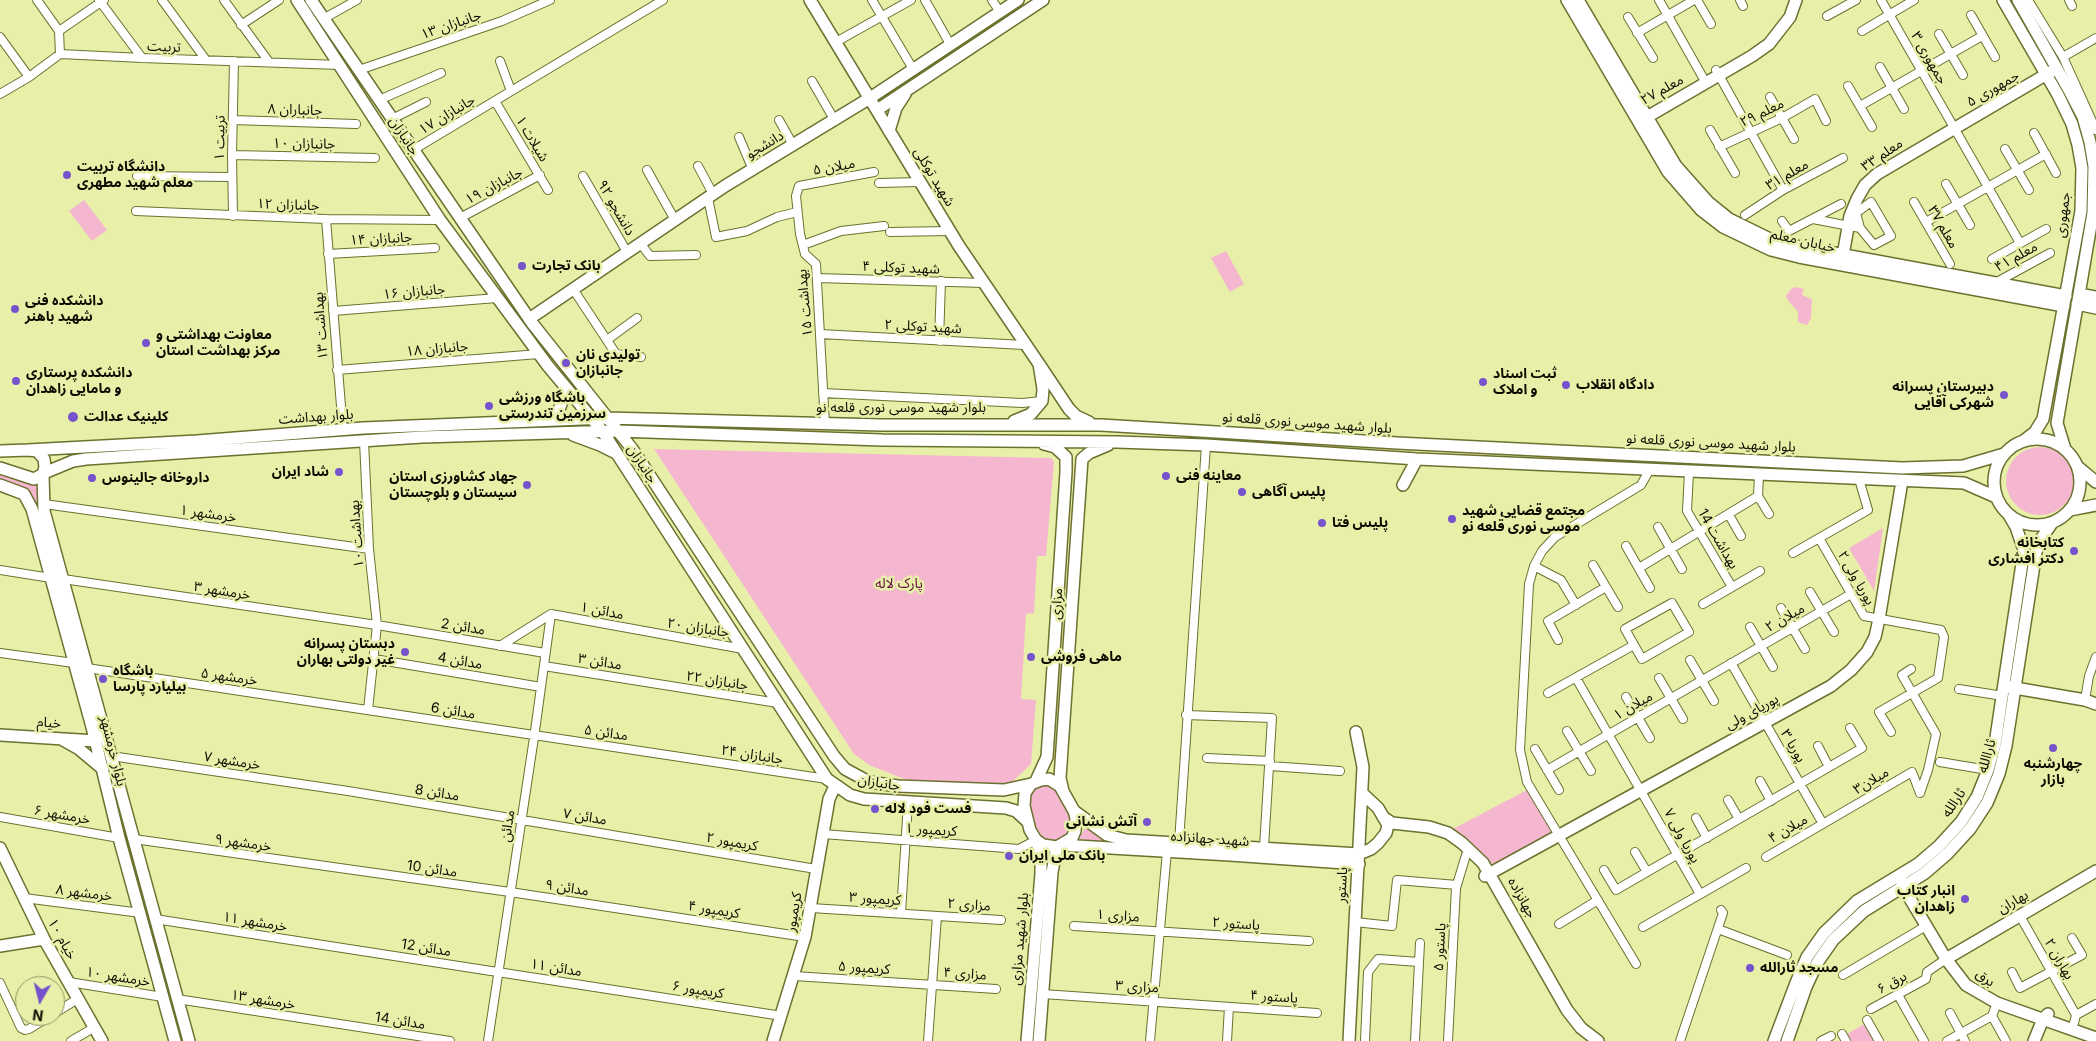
<!DOCTYPE html>
<html>
<head>
<meta charset="utf-8">
<style>
	body { margin:0 }
	#map { position:relative; width:2096px; height:1041px; overflow:hidden; background:#e8efa9; font-family:Inter,sans-serif }
	canvas { display:block }
	.north { position:absolute; left:15px; top:976px; width:50px; height:50px; box-sizing:border-box; background:#e8efa9; border:1px solid #909565; border-radius:50%; rotate:188deg; font-size:14px; font-weight:700; line-height:20px; text-align:center; color:#0c0d00 }
	.north::after { content:''; display:block; margin:auto; width:18px; height:22px; background:#7652cc; clip-path:polygon(50% 0,100% 100%,50% 72%,0 100%) }
</style>
</head>
<body>
<div id="map">
<canvas width="2096" height="1041"></canvas>
<div class="north">N</div>
</div>
<script>
const c = document.querySelector('canvas').getContext('2d');
c.lineJoin = 'round';
function fillPath(path, color) {
  c.fillStyle = color;
  c.fill(path, 'evenodd');
}
function poly(rows) {
  const path = new Path2D();
  for (const r of rows) {
    if (r.length === 3) {
      path.moveTo(r[0] + r[2], r[1]);
      path.arc(r[0], r[1], r[2], 0, 2 * Math.PI);
      continue;
    }
    path.moveTo(r[0], r[1]);
    for (let i = 2; i < r.length; i += 2) path.lineTo(r[i], r[i + 1]);
  }
  return path;
}
function stroke(path, color, width, dash) {
  c.strokeStyle = color;
  c.lineWidth = width;
  c.lineCap = dash ? 'butt' : 'round';
  c.setLineDash(dash || []);
  c.stroke(path);
}
function write(font, color, halo, rows, align = 'center') {
  c.font = font + ' Inter,"Noto Sans Arabic",sans-serif';
  c.lineWidth = 5;
  c.setLineDash([]);
  c.textBaseline = 'middle';
  c.strokeStyle = halo;
  c.fillStyle = color;
  for (const [text, x, y, turn = 0] of rows) {
    c.save();
    c.translate(x, y);
    c.rotate((+turn || 0) * Math.PI / 180);
    c.textAlign = isNaN(turn) ? turn : align;
    if (halo) c.strokeText(text, 0, 0);
    c.fillText(text, 0, 0);
    c.restore();
  }
}
const green = poly([
	[84,200,107,230,92,241,69,211],
	[1226,251,1244,284,1230,292,1211,258],
	[1794,287,1804,289,1802,295,1812,299,1811,318,1807,325,1798,322,1798,312,1787,299,1786,296,1790,290],
	[2040,481,34],
	[654,449,1051,458,1054,462,1046,556,1037,556,1034,613,1026,614,1021,699,1036,700,1031,764,1009,785,909,781,869,765,854,754],
	[0,473,26,483,39,482,42,518,21,489,0,478],
	[1883,528,1874,591,1849,548],
	[1045,785,1052,787,1058,793,1072,819,1069,832,1060,840,1051,841,1043,838,1034,823,1028,801,1034,789],
	[1527,790,1552,831,1501,863,1489,863,1451,830],
	[1086,827,1098,836,1132,846,1078,839],
	[1866,1023,1876,1041,1851,1041,1847,1034]
]);
const street = poly([
	[37,0,59,31],
	[99,0,142,58],
	[162,0,206,60],
	[224,0,269,62],
	[872,0,913,69],
	[925,0,950,44],
	[992,0,1000,12],
	[1659,0,1706,83],
	[1697,0,1711,24],
	[1740,0,1743,6],
	[1881,0,2020,243],
	[2028,0,2063,57,2096,130],
	[2069,0,2072,6],
	[1971,15,1995,57],
	[1827,16,1856,0],
	[1628,17,1653,58],
	[323,19,357,0],
	[241,25,279,0],
	[59,31,104,0],
	[59,31,60,54],
	[1862,31,1914,0],
	[1637,33,1694,0],
	[1939,34,1963,75],
	[0,37,29,77],
	[836,42,911,0],
	[2063,57,2096,38],
	[500,61,511,91],
	[1880,67,1904,109],
	[359,70,502,21,550,0],
	[1716,70,1783,190],
	[812,81,835,121],
	[1848,86,1872,127],
	[0,94,29,77,60,54,142,58,340,65],
	[1770,97,1794,139],
	[379,100,441,73],
	[495,101,548,190],
	[1860,106,1982,36],
	[392,119,426,102],
	[233,120,356,124],
	[779,120,793,145],
	[1710,130,1735,173],
	[2034,133,2056,173],
	[739,137,753,170],
	[1719,147,1782,118,1815,99,1826,121],
	[2005,149,2029,190],
	[413,150,663,0],
	[232,155,375,158],
	[698,166,713,194],
	[647,170,675,220],
	[137,176,232,177],
	[583,176,627,252],
	[879,183,919,182],
	[1946,184,1970,225],
	[708,198,716,237,747,231,777,217,797,212],
	[1871,202,1891,236,1874,245,1860,228,1856,213,1871,202],
	[1914,202,1950,264],
	[136,211,326,219,440,220],
	[1745,215,1783,190,1843,158],
	[233,216,232,155,234,61],
	[460,218,540,175],
	[326,219,343,431],
	[1813,219,1860,228],
	[1782,221,1789,231,1841,204],
	[1926,222,2046,154],
	[890,232,950,231],
	[640,243,650,256,696,255],
	[803,245,841,231,884,226],
	[328,254,435,248],
	[1992,259,2046,229],
	[817,278,984,283],
	[1995,283,2050,253],
	[573,289,616,354,641,357],
	[333,311,497,298],
	[820,334,1024,345],
	[607,340,637,318],
	[939,341,941,281],
	[337,370,539,354],
	[823,393,1022,403,1042,401],
	[825,424,816,264,805,254,800,234,796,196,799,186,874,172],
	[364,441,369,549,377,625,368,710],
	[1689,472,1687,511,1732,587],
	[1759,475,1758,496,1769,514],
	[44,504,369,549],
	[1729,515,1741,536],
	[1658,527,1682,569],
	[1819,538,1864,616,1941,630,1944,637,1938,678,1879,712,1891,732],
	[1626,546,1650,588],
	[1793,553,1868,510,1859,479],
	[1593,565,1618,607],
	[1534,566,1561,580,1576,605],
	[1639,568,1758,496],
	[0,570,51,578],
	[63,579,377,625,545,653],
	[1810,592,1834,632],
	[1672,603,1689,632,1642,659,1625,629,1672,603],
	[1703,604,1760,571],
	[1781,608,1805,649],
	[551,614,743,649],
	[1750,627,1773,667],
	[1558,640,1548,621,1606,587],
	[500,646,551,614],
	[0,653,74,663],
	[374,659,541,687],
	[1690,660,1714,701],
	[1731,663,1823,824],
	[544,666,778,703],
	[87,668,827,779],
	[1911,669,1902,675,1936,734,1928,770,1920,793],
	[1576,678,1700,894],
	[1659,678,1683,719],
	[1959,689,2003,696],
	[1548,693,1634,645],
	[1626,697,1650,738],
	[2085,700,2089,676,2096,657],
	[1186,715,1272,718,1264,847],
	[1567,731,1591,771],
	[1818,746,1829,767],
	[1535,749,1559,790],
	[111,756,348,791,816,869],
	[1207,758,1270,761],
	[1940,762,1988,770],
	[1270,766,1340,771],
	[1547,770,1851,594],
	[1760,781,1771,801],
	[1728,800,1739,819],
	[0,817,119,838],
	[1696,818,1707,838],
	[823,834,1019,849,1036,840],
	[134,839,510,892,805,937],
	[1179,842,1206,445],
	[1635,852,1647,872],
	[1766,857,1912,772,1920,793],
	[1604,870,1616,890,1647,872,1862,748,1850,728],
	[24,898,141,913],
	[811,908,1001,920],
	[901,913,908,803],
	[2020,916,2076,1015],
	[155,919,782,1016],
	[1355,922,1392,926,1397,880,1457,885],
	[1559,924,1598,900],
	[1074,926,1309,941],
	[1643,927,1746,868],
	[1718,929,1787,955],
	[1636,964,1527,782,1520,750,1529,584,1534,566,1542,551,1555,537,1641,485,1650,469],
	[2012,972,2020,988,2082,955,2072,938],
	[1843,975,1926,926],
	[794,976,996,989],
	[69,982,163,997],
	[0,983,21,1028,25,1030,29,1029,50,1016],
	[1043,994,1317,1013],
	[1898,995,1924,1041],
	[177,999,450,1041],
	[1997,1003,1992,1016,2006,1041],
	[1871,1009,1926,979,1927,972,1946,959],
	[55,1013,79,998],
	[1950,1013,1965,1041],
	[1867,1020,1879,1041],
	[2074,1023,2076,1015,2096,1004],
	[1842,1034,1846,1041],
	[71,1041,95,1027],
	[488,1041,535,731,551,614],
	[928,1041,937,916],
	[1150,1041,1167,851],
	[1227,1041,1229,1007],
	[1365,1041,1368,972,1378,959,1419,962],
	[1415,1041,1420,943],
	[1448,1041,1456,888,1466,855],
	[1680,1041,1723,913,1721,910],
	[1821,1041,1831,1036],
	[1947,1041,1992,1016]
]);
const secondary = poly([
	[297,0,440,220,548,366,603,432,827,779,850,795,864,799,1006,808,1016,811,1028,822],
	[311,0,532,323,633,450,834,756,845,769,869,782,898,786,1004,790,1031,784],
	[810,0,959,246,1039,364],
	[1567,0,1668,172,1701,210,1723,227,1771,250,1799,257,2064,306],
	[1578,0,1676,166,1708,202,1729,219,1774,241,1801,247,2066,296],
	[2003,0,2058,95,2072,124,2078,145,2082,168,2081,211,2043,419,2035,432,2022,442],
	[2018,0,2069,90,2083,117,2090,142,2094,166,2093,213,2057,423,2065,449],
	[877,110,1043,0],
	[1641,119,1647,117,1752,56,1769,44,1790,17,1796,0],
	[889,131,896,108,905,94],
	[1842,261,1850,216,1857,199,1865,185,1877,174,2052,71],
	[2079,294,2096,297],
	[2077,304,2096,308],
	[529,319,725,186,870,98,1018,0],
	[545,418,559,410,566,390],
	[1014,421,1031,414,1042,401,1043,389,1039,364,1069,409,1076,416,1089,422],
	[573,435,600,445,616,453],
	[2037,482,43],
	[28,450,197,441,363,428,606,418,882,425,1101,425,1397,443,1902,468,1963,466,2004,454],
	[0,451,28,450,37,451,44,459,45,467,43,474,34,479,0,468],
	[2078,467,2096,482],
	[44,473,73,461,86,459,422,437,618,431,882,440,1117,442,1206,445,1417,459,1964,483,1996,497],
	[43,474,44,511,189,1041],
	[0,485,24,494,32,509,92,727,119,838,175,1041],
	[1403,485,1417,459],
	[2070,510,2096,505],
	[2009,687,2085,700,2096,704],
	[0,735,96,741],
	[63,740,79,749,103,769],
	[1049,779,1060,786,1074,811,1076,818,1075,831,1072,838,1057,847,1043,845,1036,840,1030,830,1024,806,1025,793,1031,784,1041,780,1049,779],
	[1036,781,1047,757,1066,472,1066,457,1055,447,1044,444],
	[1063,791,1060,778,1082,459,1089,453,1108,445],
	[1074,811,1107,835,1126,840,1359,854,1371,849,1378,843,1386,833,1388,825,1378,808,1362,793],
	[1383,817,1392,823,1429,827,1448,833,1462,843,1483,863,1567,1010,1581,1028,1598,1041],
	[1060,845,1230,855,1359,864],
	[0,848,44,939,102,1041],
	[1485,876,1831,686,1851,670,1867,652,1875,637,1879,619,1902,481],
	[1901,879,1903,887,1946,959,1966,985,1997,1003,2096,1038],
	[0,946,44,939],
	[1946,959,2096,871],
	[773,1041,805,937,829,799,835,786],
	[1027,1041,1041,874,1041,856,1036,840],
	[1039,1041,1052,872,1057,847],
	[1349,1041,1363,767,1356,732],
	[1774,1041,1796,983,1807,957,1824,933,1857,901,1918,864,1939,846,1961,822,1977,797,1988,770,1995,744,2024,550,2016,527,2009,515],
	[1787,1041,1806,987,1817,963,1833,940,1864,911,1925,873,1947,854,1970,829,1987,803,1999,774,2006,746,2036,552,2041,539,2052,523],
	[2034,1041,2043,1019,2048,1014]
]);
const markers = [
	[67,175,5,"#7652cc"],
	[522,266,5,"#7652cc"],
	[15,309,5,"#7652cc"],
	[146,343,5,"#7652cc"],
	[566,363,5,"#7652cc"],
	[16,381,5,"#7652cc"],
	[1483,382,5,"#7652cc"],
	[1566,385,5,"#7652cc"],
	[2004,395,5,"#7652cc"],
	[489,406,5,"#7652cc"],
	[73,417,6,"#7652cc"],
	[339,472,5,"#7652cc"],
	[1166,476,5,"#7652cc"],
	[92,478,5,"#7652cc"],
	[527,485,5,"#7652cc"],
	[1242,492,5,"#7652cc"],
	[1452,519,5,"#7652cc"],
	[1322,523,5,"#7652cc"],
	[2074,551,5,"#7652cc"],
	[405,652,5,"#7652cc"],
	[1031,657,5,"#7652cc"],
	[103,679,5,"#7652cc"],
	[2053,748,5,"#7652cc"],
	[875,809,5,"#7652cc"],
	[1147,822,5,"#7652cc"],
	[1009,856,5,"#7652cc"],
	[1965,899,5,"#7652cc"],
	[1750,968,5,"#7652cc"]
];
const streetNames = [
	["جانبازان ۱۳",451,25,-19],
	["تربیت",164,47,2],
	["جمهوری ۳",1929,58,60],
	["جمهوری ۵",1993,89,-30],
	["معلم ۲۷",1662,90,-29],
	["جانباران ۸",295,110,2],
	["معلم ۲۹",1762,113,-26],
	["جانبازان ۱۷",447,115,-31],
	["جانبازان",404,136,57],
	["تربیت ۱",220,138,-89],
	["شیلات ۱",532,139,59],
	["جانبازان ۱۰",304,144,1],
	["دانشجو",765,145,-31],
	["معلم ۳۳",1882,155,-34],
	["میلان ۵",834,167,-10],
	["معلم ۳۱",1787,175,-30],
	["شهید توکلی",934,177,59],
	["جانبازان ۱۹",494,186,-28],
	["جانبازان ۱۲",288,205,2],
	["دانشجو ۹۲",616,208,60],
	["جمهوری",2063,215,-83],
	["معلم ۳۷",1943,227,60],
	["جانبازان ۱۴",381,239,-3],
	["خیابان معلم",1803,241,13],
	["معلم ۴۱",2016,257,-29],
	["شهید توکلی ۴",901,268,2],
	["جانبازان ۱۶",414,292,-5],
	["بهداشت ۱۵",805,303,-95],
	["بهداشت ۱۳",321,326,-94],
	["شهید توکلی ۲",923,327,3],
	["جانبازان ۱۸",437,349,-5],
	["بلوار شهید موسی نوری قلعه نو",901,408],
	["بلوار بهداشت",316,417,-4],
	["بلوار شهید موسی نوری قلعه نو",1307,423,4],
	["بلوار شهید موسی نوری قلعه نو",1711,443,3],
	["جانبازان",642,464,57],
	["خرمشهر ۱",208,514,8],
	["بهداشت ۱۰",357,534,-94],
	["بهداشت 14",1718,539,60],
	["پوریا ولی ۲",1856,578,60],
	["خرمشهر ۳",222,591,9],
	["مزاری",1057,604,-86],
	["مدائن ۱",602,611,11],
	["میلان ۲",1785,618,-30],
	["مدائن 2",463,627,9],
	["جانبازان ۲۰",698,628,9],
	["مدائن 4",460,661,10],
	["مدائن ۳",600,662,9],
	["خرمشهر ۵",229,677,8],
	["جانبازان ۲۲",717,681,9],
	["میلان ۱",1633,706,-30],
	["مدائن 6",453,711,9],
	["پوریای ولی",1752,712,-29],
	["خیام",49,723,4],
	["مدائن ۵",606,733,8],
	["پوریا ۳",1793,746,60],
	["بلوار خرمشهر",113,751,76],
	["جانبازان ۲۴",752,755,9],
	["ثاراالله",1987,756,-74],
	["خرمشهر ۷",232,761,9],
	["میلان۳",1871,781,-31],
	["جانبازان",879,783,9],
	["مدائن 8",437,793,9],
	["ثارالله",1954,803,-56],
	["خرمشهر ۶",62,815,10],
	["مدائن ۷",585,817,9],
	["مدائن",508,826,-81],
	["میلان ۴",1788,829,-30],
	["کریمپور ۱",931,830,4],
	["پوریا ولی ۷",1682,836,61],
	["شهید جهانزاده",1210,839,4],
	["کریمپور ۲",732,842,10],
	["خرمشهر ۹",243,843,8],
	["مدائن 10",432,869,8],
	["پاستور",1342,885,-87],
	["مدائن ۹",567,888,9],
	["خرمشهر ۸",84,893,7],
	["جهانزاده",1522,898,61],
	["کریمپور ۳",875,899,4],
	["بهاران",2013,902,-30],
	["مزاری ۲",969,905,4],
	["کریمپور ۴",714,910,9],
	["کریمپور",794,912,-80],
	["مزاری ۱",1118,916,4],
	["خرمشهر ۱۱",255,922,9],
	["پاستور ۲",1236,924,4],
	["خیام ۱۰",62,939,61],
	["بلوار شهید مزاری",1020,939,-85],
	["پاستور ۵",1440,947,-87],
	["مدائن 12",426,948,9],
	["بهاران ۲",2059,959,60],
	["مدائن ۱۱",556,968,9],
	["کریمپور ۵",864,968,4],
	["مزاری ۴",965,974,4],
	["خرمشهر ۱۰",118,977,9],
	["برق",1985,978,34],
	["برق ۶",1892,983,-29],
	["مزاری ۳",1137,987,3],
	["کریمپور ۶",698,990,9],
	["پاستور ۴",1274,997,4],
	["خرمشهر ۱۳",263,1000,9],
	["مدائن 14",400,1021,9]
];
const poiNames = [
	["دانشگاه تربیت",77,167],
	["معلم شهید مطهری",77,183],
	["بانک تجارت",532,266],
	["دانشکده فنی",25,301],
	["شهید باهنر",25,317],
	["معاونت بهداشتی و",156,335],
	["مرکز بهداشت استان",156,351],
	["تولیدی نان",576,355],
	["جانبازان",576,371],
	["دانشکده پرستاری",26,373],
	["و مامایی زاهدان",26,389],
	["ثبت اسناد",1493,374],
	["و املاک",1493,390],
	["دادگاه انقلاب",1576,385],
	["دبیرستان پسرانه",1994,387,"right"],
	["شهرکی آقایی",1994,403,"right"],
	["باشگاه ورزشی",499,398],
	["سرزمین تندرستی",499,414],
	["کلینیک عدالت",84,417],
	["شاد ایران",329,472,"right"],
	["معاینه فنی",1176,476],
	["جهاد کشاورزی استان",517,477,"right"],
	["سیستان و بلوچستان",517,493,"right"],
	["داروخانه جالینوس",102,478],
	["پلیس آگاهی",1252,492],
	["مجتمع قضایی شهید",1462,511],
	["موسی نوری قلعه نو",1462,527],
	["پلیس فتا",1332,523],
	["کتابخانه",2064,543,"right"],
	["دکتر افشاری",2064,559,"right"],
	["دبستان پسرانه",395,644,"right"],
	["غیر دولتی بهاران",395,660,"right"],
	["ماهی فروشی",1041,657],
	["باشگاه",113,671],
	["بیلیارد پارسا",113,687],
	["چهارشنبه",2053,764,"center"],
	["بازار",2053,780,"center"],
	["فست فود لاله",885,809],
	["آتش نشانی",1137,822,"right"],
	["بانک ملی ایران",1019,856],
	["انبار کتاب",1955,891,"right"],
	["زاهدان",1955,907,"right"],
	["مسجد ثارالله",1760,968]
];
const parkNames = [
	["پارک لاله",899,584]
];
fillPath(green, '#f5b7d0');
stroke(street, '#6c712f', 10);
stroke(secondary, '#6c712f', 14);
stroke(street, '#fff', 8);
stroke(secondary, '#fff', 11);
for (const [x, y, r, color] of markers) {
  const dot = new Path2D();
  dot.arc(x, y, r, 0, 2 * Math.PI);
  c.fillStyle = color;
  c.fill(dot);
  stroke(dot, '#e8efa9', 2);
}
write('14px', '#0c0d00', '#e8efa9', streetNames);
write('bold 14px', '#0c0d00', '#e8efa9', poiNames, 'left');
write('14px', '#650b3e', '#e8efa9', parkNames);
</script>
</body>
</html>
